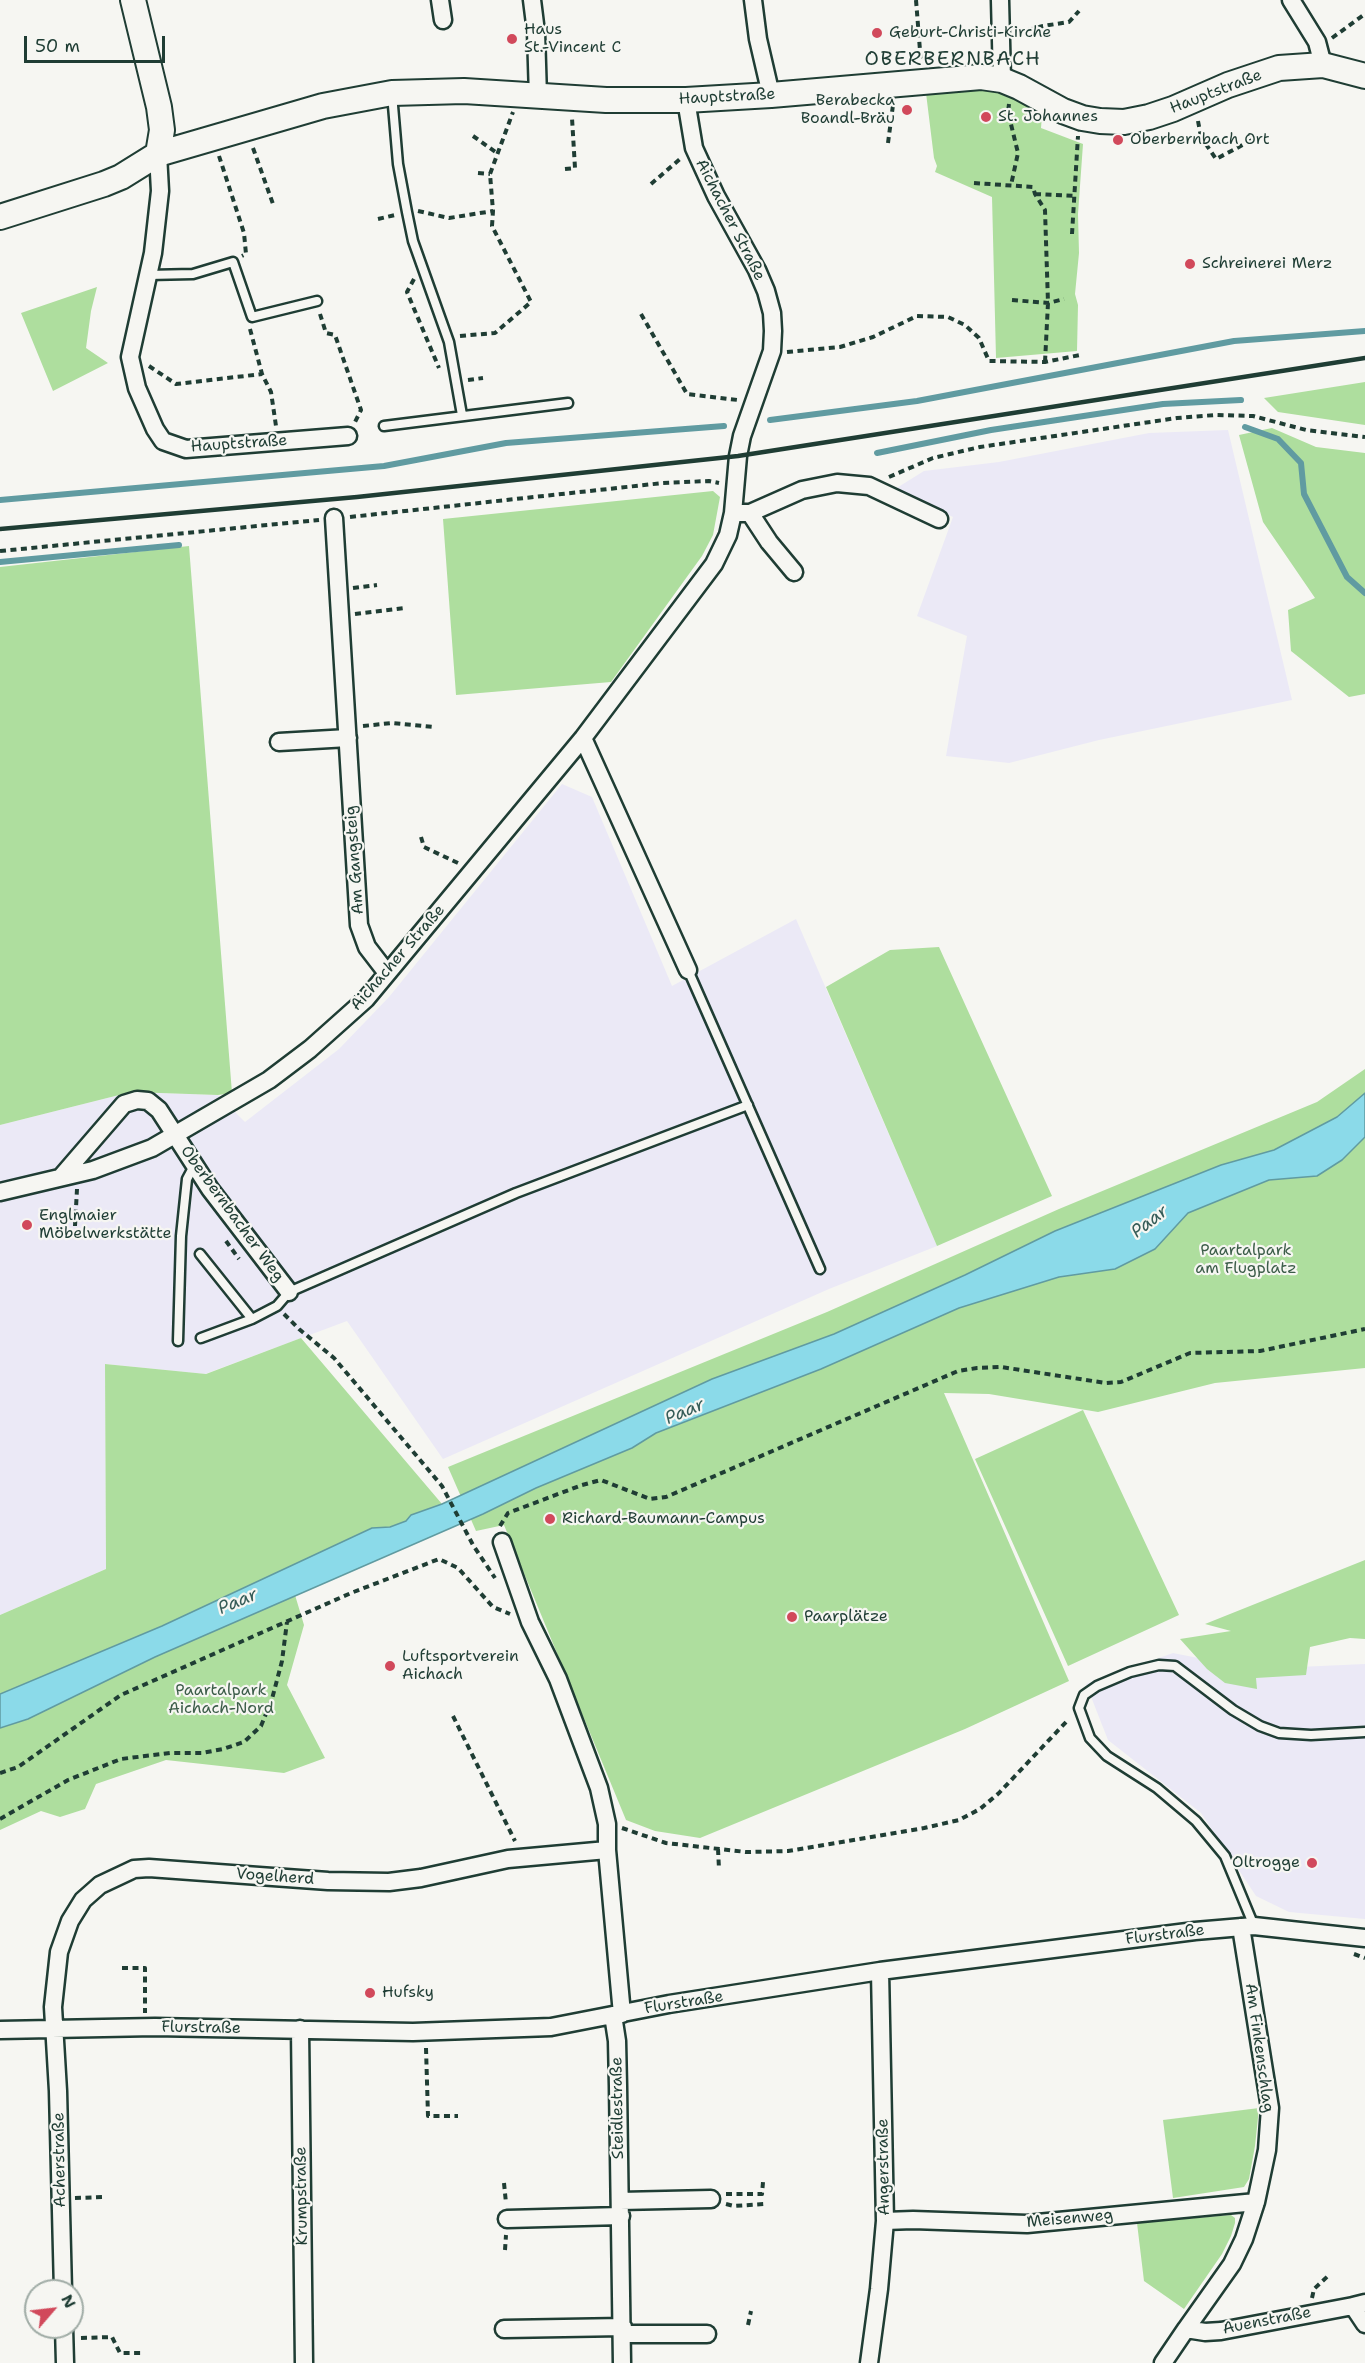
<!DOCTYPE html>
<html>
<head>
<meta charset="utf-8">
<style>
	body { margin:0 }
	#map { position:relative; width:1365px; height:2363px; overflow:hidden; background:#f6f6f2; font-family:"Shantell Sans",sans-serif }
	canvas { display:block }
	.north { position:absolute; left:24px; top:2279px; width:60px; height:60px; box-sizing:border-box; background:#f6f6f2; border:2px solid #a0aca6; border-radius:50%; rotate:62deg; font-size:16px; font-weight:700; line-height:24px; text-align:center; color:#1f3d34 }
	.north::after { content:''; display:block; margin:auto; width:21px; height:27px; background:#d1495b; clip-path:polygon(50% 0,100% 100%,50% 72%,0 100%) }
	.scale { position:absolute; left:24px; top:36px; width:141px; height:27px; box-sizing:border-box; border:3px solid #1f3d34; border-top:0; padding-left:8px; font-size:18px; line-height:21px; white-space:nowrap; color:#1f3d34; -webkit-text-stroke:4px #f6f6f2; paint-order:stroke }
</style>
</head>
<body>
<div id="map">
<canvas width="1365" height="2363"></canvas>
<div class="north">N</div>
<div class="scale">50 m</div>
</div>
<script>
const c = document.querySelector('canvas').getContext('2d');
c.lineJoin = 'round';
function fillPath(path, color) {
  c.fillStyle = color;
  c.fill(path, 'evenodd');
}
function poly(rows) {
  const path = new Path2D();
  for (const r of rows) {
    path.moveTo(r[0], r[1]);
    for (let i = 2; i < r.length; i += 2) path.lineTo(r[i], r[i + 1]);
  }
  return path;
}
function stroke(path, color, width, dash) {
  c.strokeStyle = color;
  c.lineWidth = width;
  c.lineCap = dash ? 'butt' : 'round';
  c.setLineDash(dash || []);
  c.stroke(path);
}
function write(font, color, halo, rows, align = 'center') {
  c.font = font + ' "Shantell Sans",sans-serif';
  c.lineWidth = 4.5;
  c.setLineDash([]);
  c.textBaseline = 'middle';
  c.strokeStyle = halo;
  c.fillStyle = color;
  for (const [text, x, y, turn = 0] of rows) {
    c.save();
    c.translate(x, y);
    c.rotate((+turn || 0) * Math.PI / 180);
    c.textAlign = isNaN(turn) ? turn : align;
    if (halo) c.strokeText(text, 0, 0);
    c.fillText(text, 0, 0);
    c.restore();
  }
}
const built = poly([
	[1228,430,1292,700,1099,740,1009,763,946,756,967,636,917,616,953,517,895,489,924,471,999,462,1149,433],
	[562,784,592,797,672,986,796,919,937,1246,829,1289,443,1459,347,1321,205,1374,105,1364,106,1569,0,1615,0,1125,131,1092,218,1095,245,1122,339,1049,389,997],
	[1173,1653,1254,1669,1365,1664,1365,1919,1289,1912,1256,1896,1201,1813,1108,1740,1086,1684]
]);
const green = poly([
	[995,90,1005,95,1015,96,1033,107,1042,115,1041,128,1083,144,1078,214,1079,253,1075,294,1078,305,1077,351,996,358,992,197,935,172,937,166,934,158,926,93],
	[97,287,91,311,86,348,108,363,53,391,21,313],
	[1365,382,1365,425,1278,412,1264,398],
	[1272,428,1316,447,1365,453,1365,694,1349,697,1291,651,1288,610,1315,598,1263,522,1239,435],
	[713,491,720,497,713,535,702,556,611,682,456,695,443,519],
	[189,546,232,1093,218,1095,131,1092,0,1125,0,567],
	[939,947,1052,1196,937,1246,826,987,890,950],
	[1365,1069,1365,1368,1215,1383,1098,1412,989,1394,944,1393,1069,1681,965,1729,700,1838,655,1831,626,1820,504,1525,476,1531,448,1467,827,1312,1059,1209,1317,1102],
	[301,1338,442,1504,411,1515,406,1521,390,1527,372,1528,162,1626,0,1694,0,1615,106,1569,105,1364,206,1374],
	[1083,1410,1179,1615,1068,1666,975,1459],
	[1365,1560,1365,1639,1350,1638,1310,1647,1306,1675,1256,1678,1257,1689,1225,1683,1207,1669,1180,1639,1231,1631,1205,1624],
	[295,1595,304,1625,287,1685,325,1758,284,1773,166,1760,96,1784,85,1809,60,1817,41,1811,0,1830,0,1728,28,1719,155,1657],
	[1259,2108,1255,2146,1249,2179,1244,2187,1173,2198,1163,2120],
	[1231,2215,1235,2218,1235,2223,1231,2236,1222,2254,1184,2309,1144,2281,1137,2223]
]);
const water = poly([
	[1365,1093,1365,1137,1342,1160,1317,1176,1269,1180,1188,1213,1155,1249,1115,1269,1059,1277,959,1308,821,1369,656,1433,632,1448,536,1488,483,1514,155,1657,28,1719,0,1728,0,1694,162,1626,372,1528,390,1527,406,1521,411,1515,442,1504,712,1379,834,1334,965,1275,1055,1231,1221,1165,1274,1150,1337,1117,1365,1093]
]);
const stream = poly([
	[770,420,917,401,1234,341,1365,331],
	[1245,427,1278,439,1301,463,1304,494,1347,577,1365,593],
	[877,453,991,430,1163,404,1241,400],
	[0,500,384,466,506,443,724,426],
	[0,562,179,545]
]);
const path = poly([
	[916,0,921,63],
	[1017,33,1043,26,1069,22,1079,11],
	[1332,38,1365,14],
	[1009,104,1008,112,1018,153,1011,185],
	[1198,121,1201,137],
	[473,136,497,153],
	[1157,137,1201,137,1216,159,1254,139],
	[888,143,893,105],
	[253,148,273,204],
	[219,156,244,233,246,254,242,256],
	[565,169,575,168,572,118],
	[478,173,490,174],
	[974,183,1033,187,1035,194,1045,210,1048,303,1045,362],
	[651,184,680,159],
	[1035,194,1076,196],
	[418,211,449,218,493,211],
	[378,219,395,215],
	[1072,234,1078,136],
	[414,279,407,292,439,368],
	[1012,300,1048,303,1064,299],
	[320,314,326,333,335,335,361,410,354,424],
	[641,314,687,394,738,400],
	[250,329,262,374,271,392,276,426],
	[460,336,495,333,531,302,492,226,493,211,490,174,513,112],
	[787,352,840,347,873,337,917,316,948,317,965,325,979,338,989,361,1045,362,1080,355],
	[149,366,176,384,262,374],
	[468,380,483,378],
	[889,477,933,458,980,447,1177,418,1215,415,1253,416,1306,430,1365,437],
	[350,517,663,483,709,481,719,483],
	[0,551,319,520],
	[353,588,377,585],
	[355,614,405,608],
	[363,726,392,723,434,727],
	[421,837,424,847,460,864],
	[75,1226,77,1189],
	[226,1241,239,1259],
	[284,1314,299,1329,334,1358,442,1486,473,1545,495,1578],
	[500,1526,508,1513,582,1485,601,1480,650,1499,666,1497,958,1371,977,1368,1001,1367,1106,1383,1121,1382,1190,1353,1260,1351,1365,1329],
	[453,1716,515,1841],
	[0,1773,18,1767,121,1695,351,1593,439,1559,458,1568,493,1607,510,1614],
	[0,1819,68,1780,121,1759,170,1753,202,1753,223,1749,244,1742,261,1726,272,1699,282,1661,287,1622],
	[622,1828,666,1843,746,1852,788,1851,924,1828,959,1820,980,1809,999,1793,1066,1722,1070,1720],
	[718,1849,719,1869],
	[1354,1954,1365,1958],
	[122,1968,145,1968,145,2013],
	[426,2048,428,2116,458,2116],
	[504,2183,506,2203],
	[726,2194,762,2194,763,2182],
	[75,2198,104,2197],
	[726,2204,734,2206,764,2204],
	[505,2250,506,2235],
	[1312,2298,1314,2289,1329,2275],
	[748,2325,751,2311],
	[81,2338,112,2337,120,2353,142,2353]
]);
const lane = poly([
	[392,94,398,164,407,212,413,241,449,342,462,415],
	[148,275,193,274,233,262,252,317,317,301],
	[384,426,568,403],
	[688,970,820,1269],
	[200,1254,252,1319],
	[201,1338,252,1319,277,1306,289,1292,516,1193,748,1105],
	[178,1341,181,1236,187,1179,194,1166],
	[1254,1926,1225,1856,1196,1821,1157,1788,1107,1756,1090,1738,1079,1708,1084,1695,1097,1686,1130,1672,1159,1665,1175,1666,1233,1710,1260,1726,1279,1733,1311,1735,1365,1732]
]);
const street = poly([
	[440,0,443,20],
	[532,0,536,32,538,97],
	[753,0,758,39,771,95],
	[1000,0,1002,80],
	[1291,0,1317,42,1323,65],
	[158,154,160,191,153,253,130,357,137,388,155,429,163,441,186,449,348,436],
	[733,513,750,513,802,490,837,483,869,486,939,519],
	[750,513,769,542,794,572],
	[334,518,359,925,367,947,387,973],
	[583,738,688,970],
	[279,742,348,738],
	[61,1177,124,1104,137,1100,148,1101,159,1110,210,1189,289,1292],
	[0,1192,93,1170,152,1148,269,1080,310,1049,366,999,583,738,714,564,728,535,733,513,738,456,742,436,772,351,773,331,772,313,766,291,757,270,716,196,694,148,686,100],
	[502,1542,530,1622,558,1679,599,1788,607,1824,607,1850,622,2014],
	[613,2015,617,2041,618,2086,622,2363],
	[300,2029,304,2363],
	[0,2030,155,2027,413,2032,551,2027,669,2004,880,1971,1195,1931,1254,1926,1365,1938],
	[620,2201,711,2199],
	[507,2219,621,2216],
	[885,2221,913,2220,1027,2224,1256,2202],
	[63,2291,58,2091,53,2007,59,1952,70,1921,83,1900,100,1885,134,1869,149,1868,328,1881,389,1882,421,1878,508,1859,607,1850],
	[1365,2303,1353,2306,1365,2324],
	[64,2327,65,2363],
	[504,2329,623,2327],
	[1186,2329,1232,2264,1244,2239,1256,2202,1267,2150,1270,2108,1241,1927],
	[623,2334,707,2334],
	[869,2363,879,2289,885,2221,880,1971],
	[1163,2363,1186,2329,1205,2332,1221,2331,1353,2306]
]);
const secondary = poly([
	[133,0,159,107,162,130,158,154],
	[0,217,104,184,121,177,158,154,323,106,392,93,464,91,606,100,686,100,771,95,981,77,1002,80,1019,87,1063,111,1082,118,1100,121,1124,122,1149,117,1173,109,1228,85,1279,68,1323,65,1365,76]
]);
const rail = poly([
	[0,529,357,497,738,456,1365,358]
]);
const markers = [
	[877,33,6,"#d1495b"],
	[512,39,6,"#d1495b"],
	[907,110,6,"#d1495b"],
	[986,117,6,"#d1495b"],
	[1118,140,6,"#d1495b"],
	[1190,264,6,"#d1495b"],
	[27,1225,6,"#d1495b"],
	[550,1519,6,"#d1495b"],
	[792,1617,6,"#d1495b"],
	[390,1666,6,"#d1495b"],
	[1312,1863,6,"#d1495b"],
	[370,1993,6,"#d1495b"]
];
const poiNames = [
	["Haus",524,30],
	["St.-Vincent C",524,48],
	["Geburt-Christi-Kirche",889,33],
	["Berabecka",895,101,"right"],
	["Boandl-Bräu",895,119,"right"],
	["St. Johannes",998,117],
	["Oberbernbach Ort",1130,140],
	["Schreinerei Merz",1202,264],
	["Englmaier",39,1216],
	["Möbelwerkstätte",39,1234],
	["Richard-Baumann-Campus",562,1519],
	["Paarplätze",804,1617],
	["Luftsportverein",402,1657],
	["Aichach",402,1675],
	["Oltrogge",1300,1863,"right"],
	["Hufsky",382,1993]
];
const streetNames = [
	["Hauptstraße",1216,92,-21],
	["Hauptstraße",727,97,-3],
	["Aichacher Straße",730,220,63],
	["Hauptstraße",239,444,-4],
	["Am Gangsteig",355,860,-94],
	["Aichacher Straße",398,958,-49],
	["Oberbernbacher Weg",232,1214,54],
	["Vogelherd",275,1877,4],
	["Flurstraße",1165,1935,-7],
	["Flurstraße",684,2003,-9],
	["Flurstraße",201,2028,1],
	["Am Finkenschlag",1259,2048,82],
	["Steidlestraße",618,2108,-91],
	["Acherstraße",60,2160,-91],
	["Angerstraße",884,2167,-91],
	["Krumpstraße",302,2196,-91],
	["Meisenweg",1070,2219,-5],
	["Auenstraße",1267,2321,-11]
];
const parkNames = [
	["Paartalpark",1246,1251],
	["am Flugplatz",1246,1269],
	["Paartalpark",221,1691],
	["Aichach-Nord",221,1709]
];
const waterNames = [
	["Paar",1150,1222,-38],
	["Paar",685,1412,-23],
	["Paar",238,1602,-23]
];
const quarterNames = [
	["OBERBERNBACH",953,60]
];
fillPath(built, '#ebe9f6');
fillPath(green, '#aede9e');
fillPath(water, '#8bdae9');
stroke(water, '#609ba1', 1.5);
stroke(stream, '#609ba1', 6);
stroke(lane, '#1f3d34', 13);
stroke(street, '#1f3d34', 21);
stroke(secondary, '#1f3d34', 28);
stroke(path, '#1f3d34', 4, [6, 4.5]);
stroke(lane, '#f6f6f2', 8);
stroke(street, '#f6f6f2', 16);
stroke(secondary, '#f6f6f2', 24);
stroke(rail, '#1f3d34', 4.5);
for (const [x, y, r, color] of markers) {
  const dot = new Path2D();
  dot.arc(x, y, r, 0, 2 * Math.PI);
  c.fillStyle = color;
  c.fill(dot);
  stroke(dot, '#f6f6f2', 2);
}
write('16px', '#1f3d34', '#f6f6f2', poiNames, 'left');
write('16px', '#1f3d34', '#f6f6f2', streetNames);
write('16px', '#3c5d49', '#f6f6f2', parkNames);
write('italic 18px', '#355c58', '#f6f6f2', waterNames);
c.letterSpacing = '1.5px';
write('20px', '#1f3d34', '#f6f6f2', quarterNames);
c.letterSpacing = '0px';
</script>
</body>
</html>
